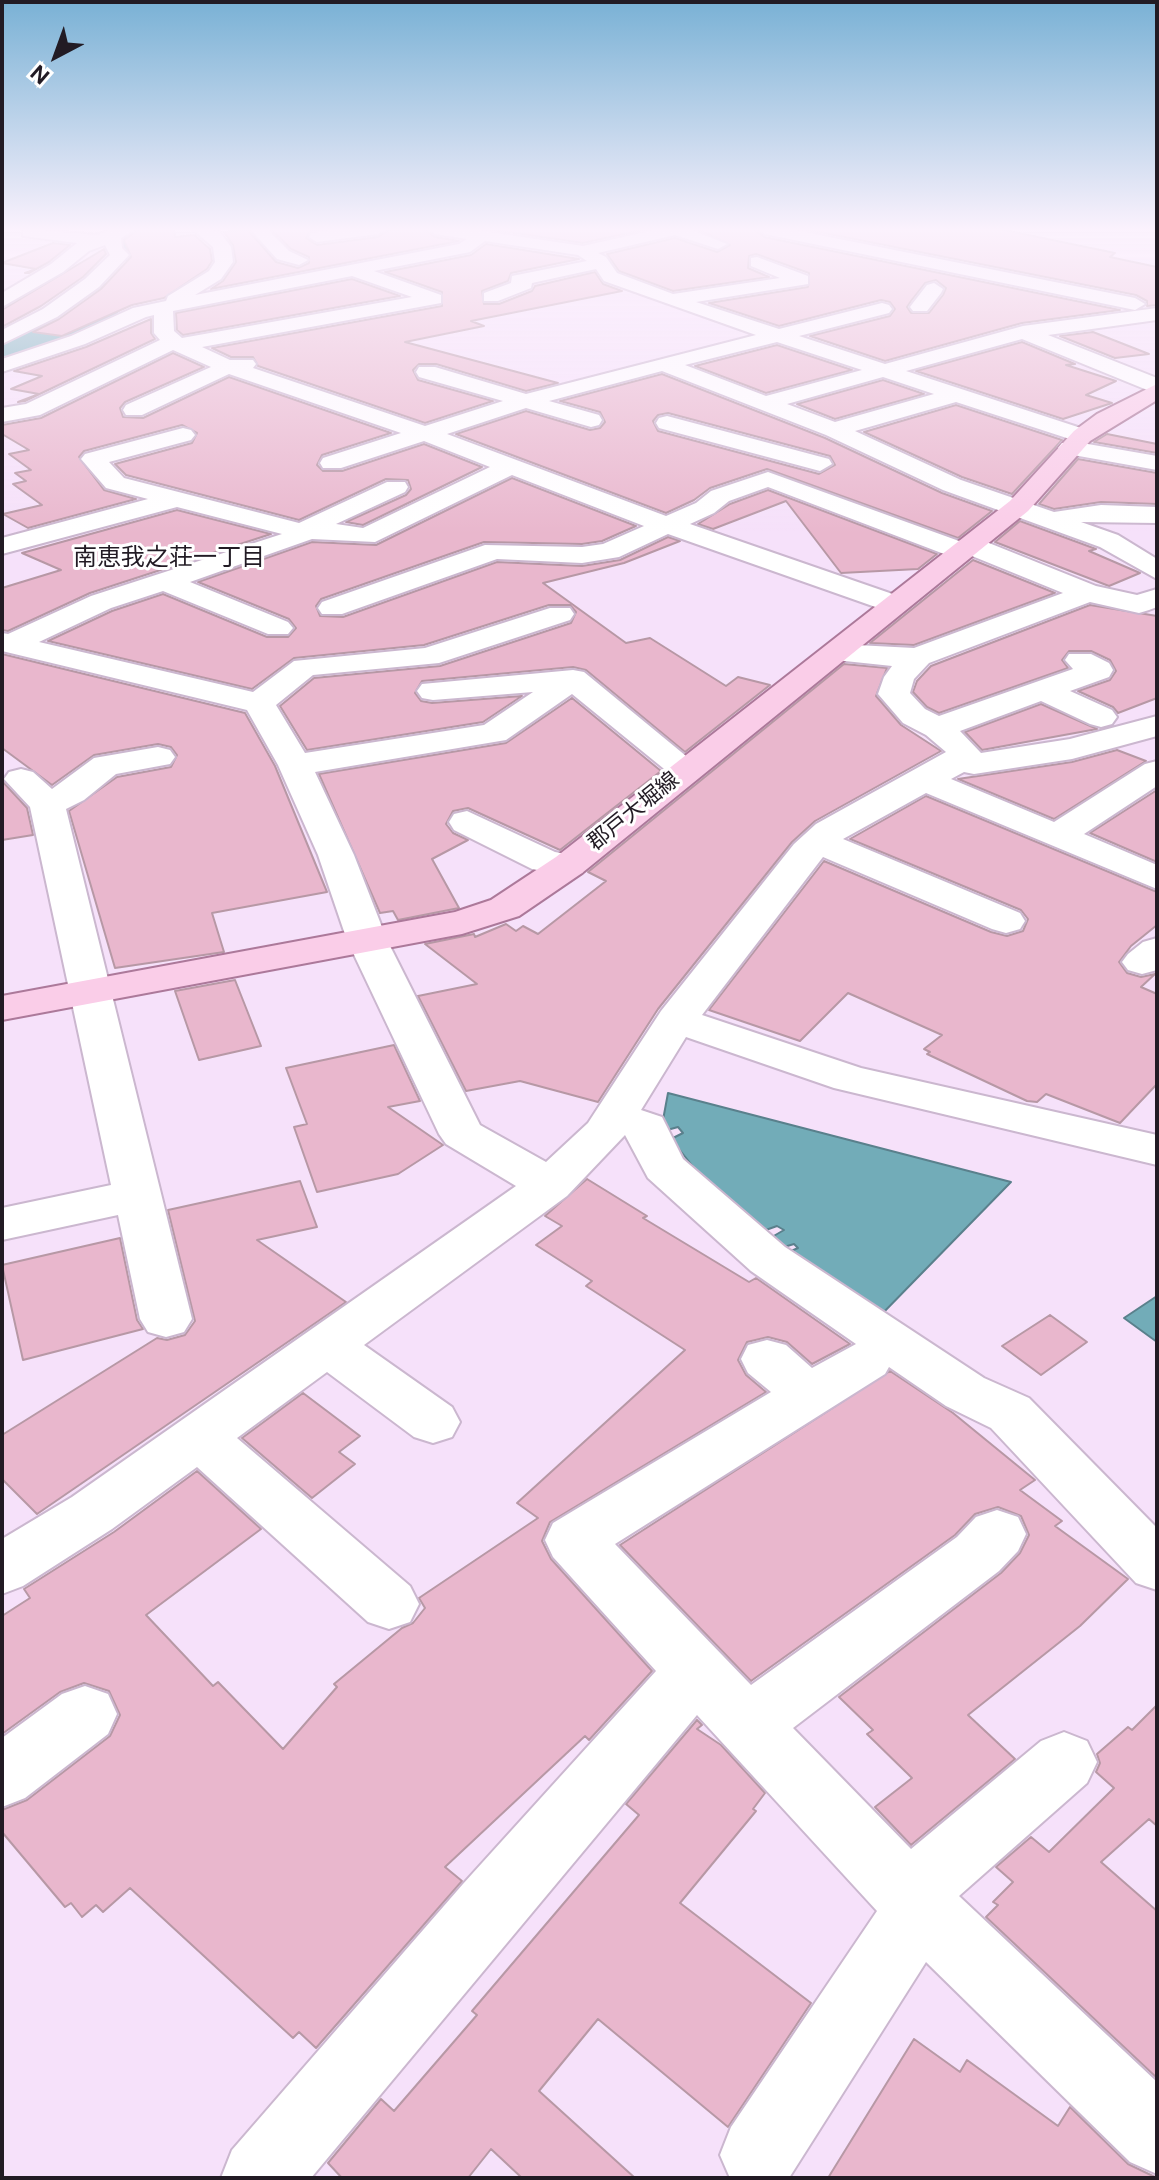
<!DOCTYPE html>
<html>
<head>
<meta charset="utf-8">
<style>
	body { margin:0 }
	#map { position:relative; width:1159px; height:2180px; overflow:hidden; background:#f6e1fa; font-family:"DM Sans",sans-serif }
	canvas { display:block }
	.frame { position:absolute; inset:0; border:4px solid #221b24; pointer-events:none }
	.north { position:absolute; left:16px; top:16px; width:80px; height:80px; -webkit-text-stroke:6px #fff; paint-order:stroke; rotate:221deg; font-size:22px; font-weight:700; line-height:32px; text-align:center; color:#221b24 }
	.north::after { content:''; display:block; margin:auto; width:28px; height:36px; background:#221b24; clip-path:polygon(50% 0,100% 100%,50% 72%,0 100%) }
</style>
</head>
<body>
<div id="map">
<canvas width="1159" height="2180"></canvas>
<div class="frame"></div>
<div class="north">N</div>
</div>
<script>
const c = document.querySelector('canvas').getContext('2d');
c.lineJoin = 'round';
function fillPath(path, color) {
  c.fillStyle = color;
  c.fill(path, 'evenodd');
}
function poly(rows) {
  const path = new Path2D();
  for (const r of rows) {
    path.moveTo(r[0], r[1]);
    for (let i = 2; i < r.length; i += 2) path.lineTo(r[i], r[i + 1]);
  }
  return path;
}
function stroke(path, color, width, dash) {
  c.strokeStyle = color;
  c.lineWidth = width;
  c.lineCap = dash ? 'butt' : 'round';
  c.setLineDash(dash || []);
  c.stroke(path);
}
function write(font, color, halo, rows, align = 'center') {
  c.font = font + ' "DM Sans","Noto Sans JP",sans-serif';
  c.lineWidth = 6;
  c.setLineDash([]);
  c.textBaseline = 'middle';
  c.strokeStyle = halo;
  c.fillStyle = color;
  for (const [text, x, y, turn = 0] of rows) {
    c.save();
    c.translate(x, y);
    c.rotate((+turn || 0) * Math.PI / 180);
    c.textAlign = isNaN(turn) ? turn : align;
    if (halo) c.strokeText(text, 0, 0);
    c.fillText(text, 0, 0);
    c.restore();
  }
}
const water = poly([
	[668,1093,1011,1182,878,1318,789,1252,798,1248,794,1244,784,1247,772,1237,784,1230,777,1226,763,1231,698,1173,671,1139,683,1133,678,1127,667,1130,663,1120,668,1093],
	[1157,1296,1157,1342,1124,1318,1157,1296]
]);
const river = poly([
	[133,229,172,229,156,244,164,267,159,275,96,333,2,370,2,342,68,315,127,264,121,241,133,229]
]);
const building = poly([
	[139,229,174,229,175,237,194,235,210,249,212,261,207,269,164,298,132,305,62,336,33,332,59,319,101,289,131,257,124,240,139,229],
	[271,229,319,229,311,230,306,238,317,245,378,237,389,230,402,229,424,229,435,237,459,241,211,289,223,281,236,262,233,245,224,232,248,230,276,262,298,268,309,263,309,257,291,249,271,229],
	[488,229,646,229,583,243,488,229],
	[697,229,754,229,764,237,1120,310,1022,323,885,361,810,336,890,316,895,309,890,302,881,300,779,326,709,303,808,287,809,273,756,254,749,256,748,268,769,277,673,291,619,271,607,254,675,238,717,252,730,245,697,229],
	[936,280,946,288,943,295,929,313,911,313,907,307,911,301,925,283,936,280],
	[804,229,999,229,1115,253,1110,257,1157,267,1157,305,1147,306,1147,301,1136,295,804,229],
	[53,243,70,245,49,262,29,273,25,273,36,269,2,263,53,243],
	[486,244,579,259,511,273,508,281,482,291,484,304,499,304,532,291,535,286,595,272,603,284,622,291,471,321,484,326,405,342,558,383,526,391,436,364,419,364,413,370,418,380,493,401,425,423,258,366,253,357,231,357,212,348,442,306,442,292,385,272,471,255,486,244],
	[104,249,106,254,83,277,41,306,2,327,2,310,104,249],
	[352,279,400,296,183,335,177,330,176,313,352,279],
	[151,319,151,333,155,339,25,401,18,402,39,394,11,389,42,376,14,371,86,347,151,319],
	[1093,332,1149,354,1115,358,1060,336,1093,332],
	[1022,342,1075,364,1066,365,1116,381,1086,395,1112,403,1063,419,916,371,1022,342],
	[777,345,852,370,766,393,695,366,777,345],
	[173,353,204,367,125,402,120,408,123,417,143,418,229,377,391,433,322,455,317,465,323,471,342,471,424,444,482,467,363,525,346,522,406,495,411,489,408,480,386,479,299,520,126,475,115,464,192,443,197,433,182,425,84,451,79,457,104,490,136,499,28,528,3,514,42,505,13,484,26,481,15,473,31,470,9,454,29,450,2,434,2,425,41,418,173,353],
	[662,374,825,438,942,493,992,511,958,538,767,469,710,488,694,500,666,513,456,434,526,411,590,430,600,428,605,422,600,412,560,401,662,374],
	[668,413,830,456,835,465,819,474,658,431,653,421,658,415,668,413],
	[883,380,924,394,835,419,797,404,883,380],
	[956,405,1062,440,1012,494,962,477,864,432,956,405],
	[1107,434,1157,444,1157,453,1094,442,1107,434],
	[1078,459,1157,473,1157,504,1101,502,1054,509,1039,504,1078,459],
	[512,478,636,526,602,541,582,544,484,542,321,599,316,606,320,616,343,617,497,562,582,566,620,560,668,537,680,541,624,563,543,583,626,643,650,638,726,686,738,677,770,685,685,752,586,670,573,667,422,681,415,693,421,701,432,703,522,696,483,722,307,750,280,706,314,678,440,666,571,623,576,612,570,605,549,605,424,645,294,658,252,689,48,641,112,611,163,594,267,637,288,637,296,628,289,619,198,582,312,542,376,545,512,478],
	[768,490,937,554,918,569,841,573,786,501,713,529,698,524,730,504,768,490],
	[177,510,271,534,90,593,8,631,2,630,2,588,61,570,22,553,177,510],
	[1020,521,1096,549,1089,551,1140,573,1109,586,995,542,1020,521],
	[973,560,1055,593,914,645,870,643,973,560],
	[1090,605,1157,616,1157,698,1118,713,1113,707,1078,691,1110,680,1116,671,1110,660,1091,651,1069,651,1062,660,1068,668,939,713,927,707,913,692,917,681,931,666,1090,605],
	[2,654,245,713,275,766,327,892,212,913,224,952,115,968,69,811,117,777,171,767,177,755,171,747,158,744,94,755,52,785,2,748,2,654],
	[844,664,887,668,876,696,901,725,941,751,815,821,792,842,658,1009,598,1102,520,1081,466,1091,418,996,477,984,425,944,474,934,475,937,506,924,516,931,523,926,538,934,606,881,588,872,844,664],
	[572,698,661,771,560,850,468,808,453,811,446,824,453,833,468,840,432,859,459,908,398,920,393,911,380,913,319,774,506,743,572,698],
	[1041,704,1097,729,982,750,965,732,1041,704],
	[1117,750,1146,761,1054,819,958,779,1072,762,1117,750],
	[2,781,27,808,33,835,2,840,2,781],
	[1157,790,1157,862,1090,833,1157,790],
	[926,796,1157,892,1157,925,1131,946,1119,962,1127,973,1141,977,1155,974,1141,987,1157,994,1157,1084,1120,1123,1046,1094,1037,1102,1027,1101,927,1054,930,1052,924,1049,942,1035,848,993,800,1041,709,1010,824,861,991,932,1007,936,1023,931,1028,919,1021,910,850,839,926,796],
	[235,980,261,1046,199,1060,175,991,235,980],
	[394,1045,420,1101,388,1107,443,1145,398,1174,317,1192,294,1127,307,1124,286,1068,394,1045],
	[587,1179,647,1216,643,1218,749,1282,756,1278,850,1344,812,1364,787,1342,768,1337,747,1342,738,1360,746,1375,766,1392,550,1522,542,1541,551,1559,652,1671,589,1740,585,1736,445,1867,462,1881,316,2048,299,2032,293,2038,130,1888,103,1912,96,1905,82,1917,71,1903,65,1907,2,1832,2,1810,27,1800,110,1736,120,1715,109,1691,84,1683,60,1692,2,1734,2,1616,30,1598,24,1589,114,1532,197,1471,261,1529,146,1615,213,1686,218,1682,283,1749,337,1687,334,1684,402,1628,413,1623,425,1608,419,1598,538,1518,517,1503,685,1350,586,1286,592,1281,536,1245,562,1226,545,1216,587,1179],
	[300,1181,317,1227,257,1240,346,1302,37,1514,2,1479,2,1435,157,1338,167,1340,185,1335,195,1321,168,1210,300,1181],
	[120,1238,137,1320,143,1329,23,1360,2,1265,120,1238],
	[1050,1315,1087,1342,1041,1375,1002,1346,1050,1315],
	[890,1371,953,1413,1035,1480,1020,1490,1062,1521,1055,1526,1128,1579,1080,1626,968,1715,1015,1759,911,1845,875,1807,912,1778,867,1734,873,1730,839,1697,1001,1573,1020,1553,1029,1535,1021,1516,998,1507,975,1514,955,1535,751,1681,620,1545,890,1371],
	[303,1393,360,1436,339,1452,355,1464,312,1498,242,1438,303,1393],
	[1157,1705,1157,1826,1149,1819,1101,1862,1157,1911,1157,2078,986,1917,998,1905,993,1902,1013,1882,996,1867,1031,1837,1049,1852,1114,1788,1096,1772,1100,1763,1097,1754,1128,1727,1132,1730,1157,1705],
	[697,1720,702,1725,697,1729,721,1745,765,1793,753,1809,756,1811,680,1903,811,2003,728,2127,598,2019,539,2091,635,2178,522,2178,491,2149,468,2178,342,2178,328,2163,381,2099,394,2111,477,2015,472,2011,639,1815,626,1804,697,1720],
	[914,2039,960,2072,967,2060,1058,2126,1070,2107,1128,2164,1157,2178,828,2178,914,2039]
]);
const minor = poly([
	[23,229,97,235,113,229,136,229,121,238,122,248,129,255,99,287,57,317,2,344,2,330,43,309,85,279,110,255,105,245,89,251,63,272,2,307,2,293,51,264,77,243,23,236,23,229],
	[192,229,219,231,231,247,233,262,221,279,195,295,459,244,467,239,435,234,427,229,468,229,583,246,659,229,689,229,727,244,718,249,675,235,598,253,606,257,617,273,673,294,780,278,751,266,751,258,757,257,808,276,808,284,802,285,696,302,779,329,882,303,889,305,892,309,889,313,799,336,885,364,1023,326,1157,308,1157,320,1048,335,1157,378,1157,394,1022,339,906,371,1090,431,1094,436,1082,443,1157,456,1157,470,1062,453,1058,448,1062,443,1082,443,956,402,855,431,961,480,1054,512,1101,505,1157,507,1157,523,1081,522,1118,535,1157,559,1157,579,1100,547,943,490,826,435,662,371,549,401,599,415,602,420,599,425,591,427,526,408,447,434,666,516,696,503,711,491,768,472,959,541,970,537,979,539,1096,586,1137,595,1157,589,1157,607,1149,610,1139,613,1090,602,929,663,914,679,910,693,925,709,939,716,1073,669,1065,660,1069,654,1091,654,1109,663,1113,670,1109,677,1070,691,1112,710,1117,717,1112,724,1101,727,1090,724,1041,701,960,731,981,753,1070,739,1157,716,1157,736,1072,759,974,774,964,772,951,779,1054,822,1145,764,1157,761,1157,786,1084,834,1157,865,1157,889,926,793,843,839,1020,913,1025,921,1020,929,1006,933,992,929,823,857,702,1015,861,1068,1157,1135,1157,1165,834,1088,686,1037,641,1110,662,1117,683,1159,785,1247,984,1378,1029,1398,1157,1528,1157,1590,1136,1583,991,1428,946,1406,889,1367,885,1374,615,1544,751,1685,957,1537,976,1517,997,1510,1018,1517,1026,1534,1018,1551,999,1571,793,1728,911,1849,1041,1741,1064,1732,1087,1741,1097,1762,1087,1783,959,1896,1157,2082,1157,2174,1130,2162,926,1962,789,2178,730,2178,720,2155,731,2127,877,1911,697,1715,311,2178,221,2178,232,2150,463,1884,656,1671,553,1557,545,1540,553,1523,771,1392,748,1373,741,1359,748,1345,767,1340,786,1345,812,1368,856,1344,751,1271,648,1178,625,1135,567,1196,364,1345,452,1407,460,1422,452,1437,433,1443,414,1437,327,1372,237,1438,410,1586,419,1604,410,1622,389,1629,368,1622,197,1467,112,1529,23,1586,2,1594,2,1539,72,1497,516,1186,446,1144,439,1134,347,940,318,855,278,765,247,710,2,651,2,633,8,634,91,596,282,534,177,507,2,554,2,538,148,499,106,488,81,459,85,454,183,428,191,430,195,435,191,440,109,462,124,478,299,523,387,482,405,482,408,487,405,492,336,524,363,528,490,467,424,441,341,468,323,468,320,463,323,458,401,433,229,374,142,415,126,415,123,410,126,405,211,367,173,350,40,415,2,422,2,408,26,404,160,340,154,333,154,315,146,317,85,344,2,372,2,359,71,336,133,308,166,301,168,296,209,271,215,262,213,247,192,229],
	[485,241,578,255,587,261,512,276,511,283,484,293,484,301,498,301,531,288,532,283,596,269,604,281,756,335,526,394,435,367,419,367,416,372,419,377,503,401,425,426,253,368,256,364,253,360,230,360,202,347,441,303,441,295,374,271,470,252,485,241],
	[352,276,412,297,182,338,174,331,173,311,352,276],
	[777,342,862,370,766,396,685,365,777,342],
	[883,377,934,394,835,422,787,404,883,377],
	[512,475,644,526,603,544,582,547,485,545,322,602,318,608,322,614,342,614,497,559,582,563,619,557,668,534,884,610,904,610,908,604,904,598,690,524,714,513,729,501,768,487,952,557,962,559,972,556,1063,593,914,648,837,644,826,647,822,653,826,659,892,666,884,677,878,694,903,723,926,735,946,752,816,824,794,844,661,1011,588,1123,546,1162,480,1125,387,940,354,855,315,772,506,740,572,694,674,777,686,780,698,777,703,770,584,672,573,670,422,684,417,691,422,698,433,700,533,692,484,725,305,753,276,705,313,675,439,663,570,620,574,614,570,608,550,608,425,648,294,661,253,692,39,642,111,608,163,591,268,634,288,634,293,628,288,622,190,582,312,539,375,542,512,475],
	[250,229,267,229,289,251,308,260,299,265,277,259,250,229],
	[340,229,386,229,378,234,317,242,309,237,311,233,340,229],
	[757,229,789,229,1135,298,1145,304,1135,310,765,234,757,229],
	[934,283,943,289,941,293,927,311,913,311,910,307,913,303,927,285,934,283],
	[667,416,829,459,832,464,820,471,659,428,656,423,659,418,667,416],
	[158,747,170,750,175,757,170,764,116,774,84,800,66,809,192,1319,184,1332,166,1337,148,1332,140,1319,118,1215,2,1240,2,1208,111,1185,30,807,4,779,9,772,21,769,33,772,52,789,94,758,158,747],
	[467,811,555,852,582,857,587,865,582,873,569,876,532,869,454,830,449,822,454,814,467,811],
	[1157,938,1157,970,1142,974,1128,970,1122,962,1128,954,1143,942,1157,938],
	[85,1686,108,1694,117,1714,108,1734,25,1798,2,1807,2,1738,62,1694,85,1686]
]);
const major = poly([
	[1157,384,1157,400,1090,441,1028,511,582,873,519,916,462,934,2,1020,2,996,455,912,491,900,556,857,1010,501,1074,431,1097,414,1157,384]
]);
const farStreetnames = [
	["郡戸大堀線",634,812,-39]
];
const farNeighbourhoodnames = [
	["南恵我之荘一丁目",169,559]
];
fillPath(water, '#72acb8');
stroke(water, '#5a808c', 2);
fillPath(river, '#72acb8');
fillPath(building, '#e9b7cd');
stroke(building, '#b798a5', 2);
stroke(minor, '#cbb7cf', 4);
stroke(major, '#ac799a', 4);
fillPath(minor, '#fff');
fillPath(major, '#facde8');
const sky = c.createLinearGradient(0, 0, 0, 534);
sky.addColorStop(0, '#79b1d5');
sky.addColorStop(0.43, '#fbf2fd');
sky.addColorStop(1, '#fbf2fd00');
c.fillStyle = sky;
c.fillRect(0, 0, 1159, 534);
write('22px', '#221b24', '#fff', farStreetnames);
write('24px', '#221b24', '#fff', farNeighbourhoodnames);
</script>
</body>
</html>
